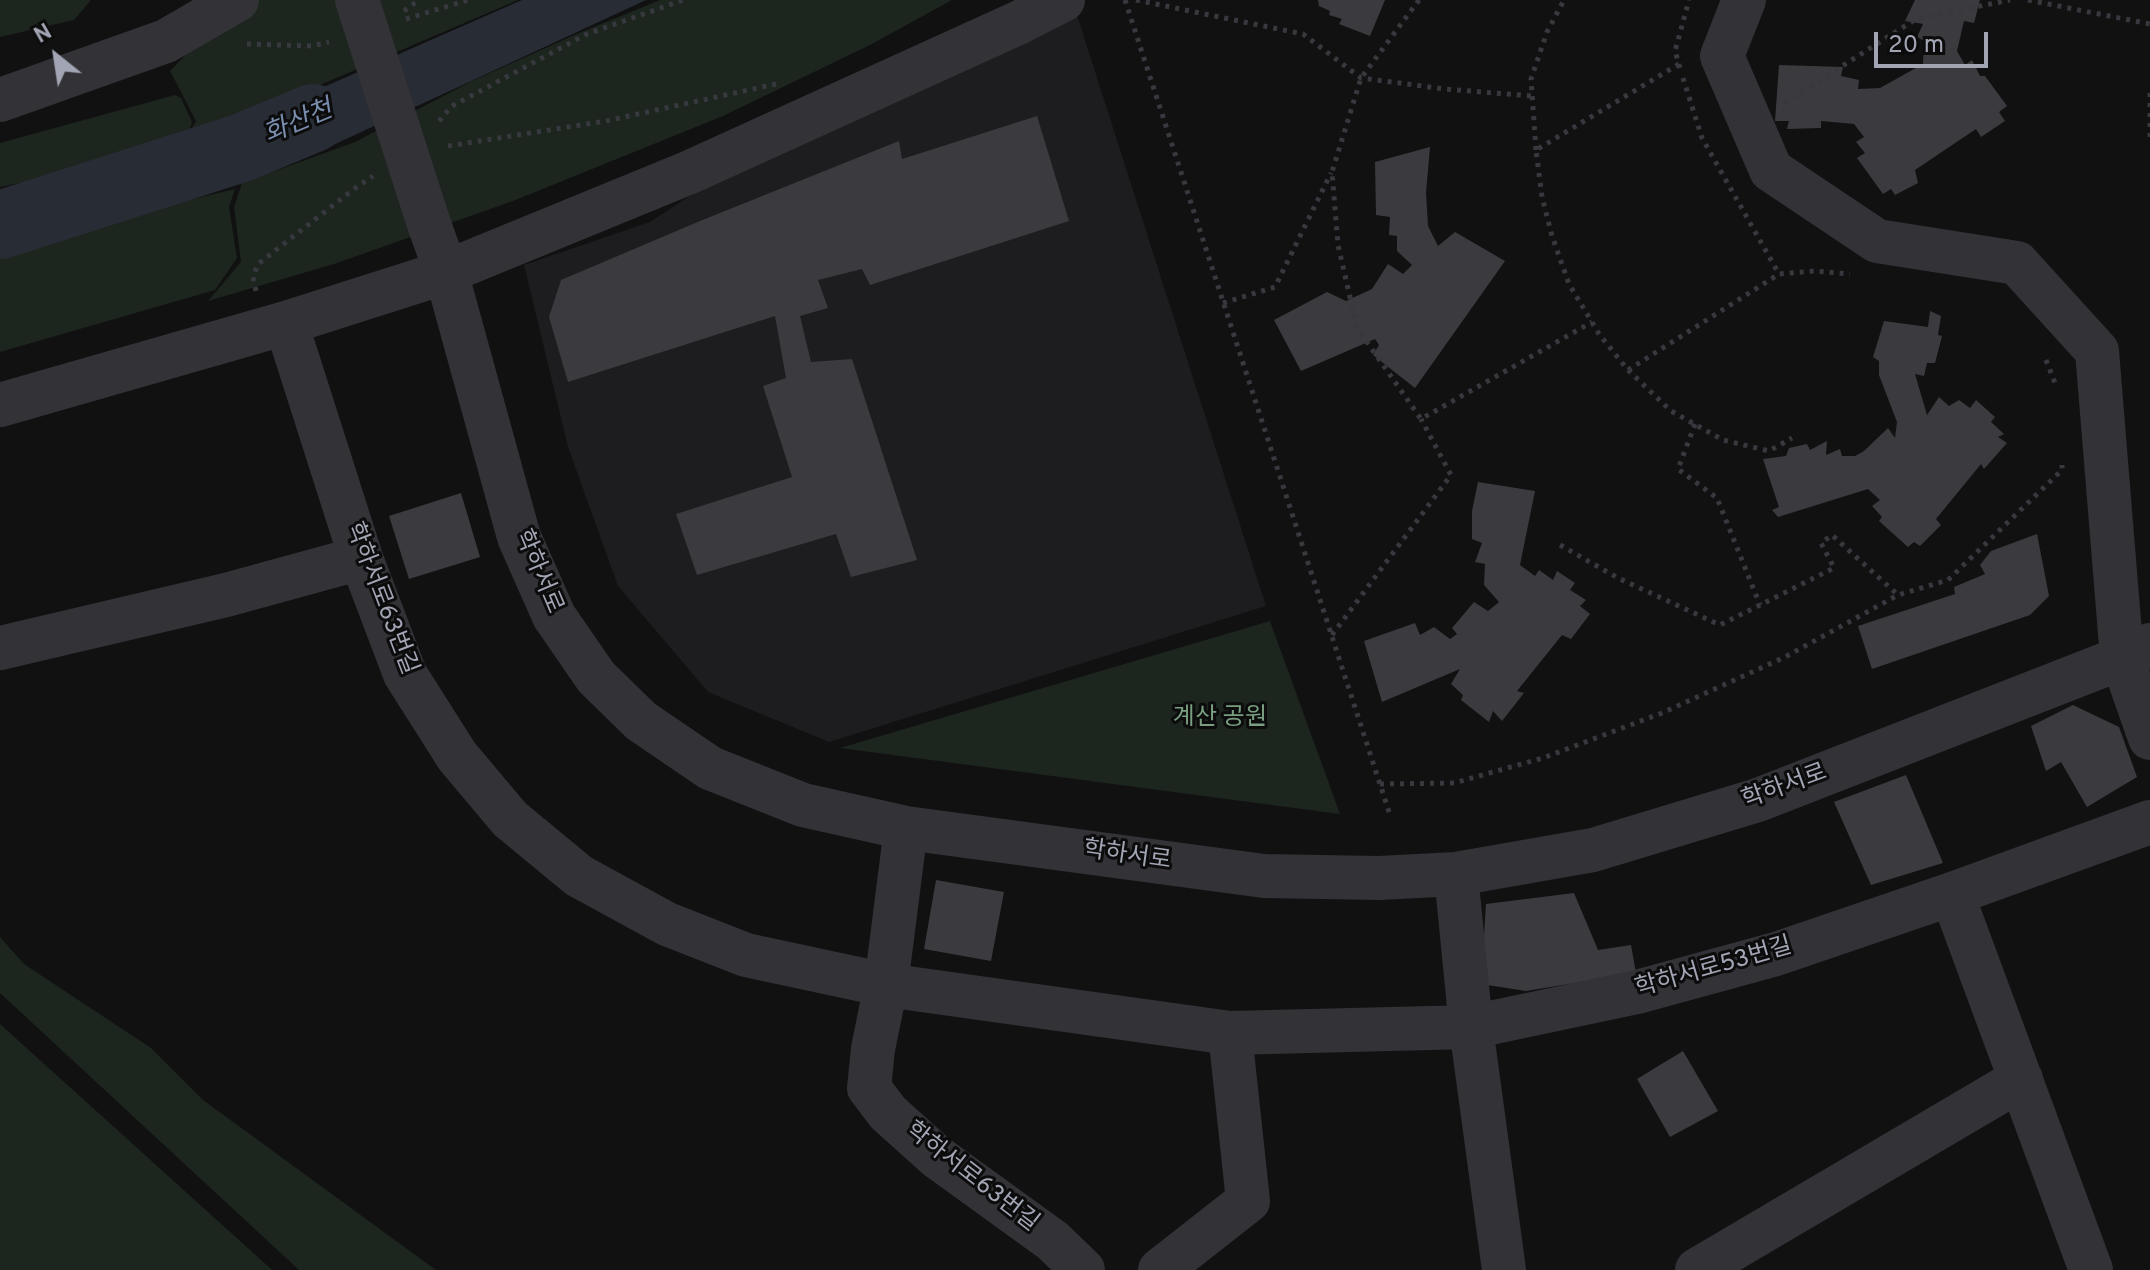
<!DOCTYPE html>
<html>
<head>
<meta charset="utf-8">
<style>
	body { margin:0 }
	#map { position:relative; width:2150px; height:1270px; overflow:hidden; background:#111112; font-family:Overpass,sans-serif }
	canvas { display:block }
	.north { position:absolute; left:16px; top:16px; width:80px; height:80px; -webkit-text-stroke:6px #0c0c0d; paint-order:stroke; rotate:330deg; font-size:22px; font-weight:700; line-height:32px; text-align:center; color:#a2a5b3 }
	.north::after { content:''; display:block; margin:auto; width:28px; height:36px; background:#a2a5b3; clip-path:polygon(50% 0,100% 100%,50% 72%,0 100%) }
	.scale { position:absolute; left:1874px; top:32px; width:114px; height:36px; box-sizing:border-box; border:4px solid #a2a5b3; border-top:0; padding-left:10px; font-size:24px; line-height:28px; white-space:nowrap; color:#a2a5b3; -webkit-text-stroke:6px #0c0c0d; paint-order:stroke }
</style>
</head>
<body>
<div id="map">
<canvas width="2150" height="1270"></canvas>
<div class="north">N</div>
<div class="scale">20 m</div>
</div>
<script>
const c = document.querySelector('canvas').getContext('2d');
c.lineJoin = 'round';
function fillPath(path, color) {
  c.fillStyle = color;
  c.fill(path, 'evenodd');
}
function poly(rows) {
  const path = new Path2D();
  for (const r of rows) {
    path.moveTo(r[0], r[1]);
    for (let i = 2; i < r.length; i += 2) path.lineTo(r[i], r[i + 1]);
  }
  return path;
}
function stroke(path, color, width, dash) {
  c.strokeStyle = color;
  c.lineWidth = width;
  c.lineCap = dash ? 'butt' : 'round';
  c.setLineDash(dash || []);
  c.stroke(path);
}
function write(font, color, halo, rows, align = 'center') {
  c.font = font + ' Overpass,"Noto Sans KR",sans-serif';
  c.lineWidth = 6;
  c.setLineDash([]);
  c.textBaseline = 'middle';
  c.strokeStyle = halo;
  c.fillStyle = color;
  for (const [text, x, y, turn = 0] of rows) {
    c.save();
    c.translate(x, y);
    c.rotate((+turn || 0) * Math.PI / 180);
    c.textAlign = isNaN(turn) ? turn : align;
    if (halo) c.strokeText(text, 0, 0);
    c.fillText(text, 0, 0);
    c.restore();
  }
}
const built = poly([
	[1076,12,1266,606,829,742,708,692,618,586,568,447,524,265,650,222,723,174]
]);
const green = poly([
	[0,0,91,0,74,20,0,37],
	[246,0,518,0,292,97,242,112,199,139,185,140,181,150,0,187,0,143,175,95,181,98,192,122,188,135,196,121,170,71,205,35],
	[660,0,952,0,872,44,723,116,513,201,334,264,208,301,241,262,234,207,242,183,355,142,470,82,579,33],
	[235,189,229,207,237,258,215,290,0,352,0,245],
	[1270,621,1340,814,840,748],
	[0,937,24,964,151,1048,203,1100,436,1270,299,1270,0,993],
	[0,1024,270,1268,272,1270,0,1270]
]);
const water = poly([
	[522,0,646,0,331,146,237,184,220,128,243,114,301,97]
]);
const river = poly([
	[0,225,241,148,313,118]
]);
const building = poly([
	[1318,0,1385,0,1370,36,1339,24,1342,19,1329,15,1330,11,1319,6],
	[1915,0,1980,0,1974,23,1964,21,1957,51,1965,65,1972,60,1980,76,1985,76,2007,106,1999,112,2005,121,1981,137,1976,129,1915,170,1918,183,1895,195,1891,189,1883,194,1857,158,1865,153,1856,142,1864,137,1854,124,1821,121,1821,128,1787,129,1789,121,1775,121,1779,65,1843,67,1841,76,1859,80,1858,89,1880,88,1923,64,1924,41,1917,37,1923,24,1905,21],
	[1037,116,1069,221,870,285,862,269,818,280,828,308,800,316,811,362,852,359,917,560,851,577,836,534,697,575,676,514,792,477,763,386,786,378,775,316,568,382,549,317,561,280,700,221,899,141,902,159],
	[1430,147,1426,193,1428,226,1438,246,1455,232,1505,261,1415,388,1373,355,1379,345,1375,339,1301,371,1274,320,1327,292,1346,301,1372,289,1388,264,1403,274,1412,265,1397,251,1397,236,1389,235,1390,217,1376,215,1375,162],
	[1930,311,1941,316,1938,335,1942,336,1935,363,1927,363,1924,376,1915,374,1927,415,1939,397,1949,406,1959,400,1970,408,1976,400,1995,417,1991,422,2004,434,1998,437,2007,443,1984,469,1981,464,1936,519,1941,525,1920,546,1914,542,1908,547,1879,521,1882,517,1872,506,1880,500,1868,489,1778,517,1772,510,1779,507,1763,459,1786,456,1789,448,1807,444,1810,450,1827,441,1826,455,1840,449,1842,456,1855,456,1864,451,1888,428,1895,438,1897,422,1879,375,1879,361,1873,357,1884,321,1928,327],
	[1478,482,1535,491,1520,565,1535,576,1539,570,1553,580,1557,571,1575,583,1570,590,1586,600,1580,606,1590,614,1571,639,1562,635,1517,691,1524,693,1502,721,1493,711,1489,722,1461,700,1463,695,1451,684,1460,669,1382,702,1364,641,1415,623,1420,635,1434,627,1450,639,1457,634,1452,628,1474,602,1488,611,1499,602,1484,585,1485,564,1475,562,1482,543,1472,539,1472,511],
	[461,493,480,557,409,579,389,516],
	[2037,534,2049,596,2030,615,1872,669,1858,626,1955,594,1954,587,1985,574,1980,565,1991,551],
	[2073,705,2119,727,2137,777,2087,807,2061,762,2046,771,2031,726],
	[1906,775,1943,863,1871,885,1834,802],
	[936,880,1004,892,991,961,924,949],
	[1574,893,1598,950,1631,945,1636,973,1526,991,1481,984,1486,904],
	[1683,1051,1718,1111,1670,1137,1637,1079]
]);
const path = poly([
	[1125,0,1390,815],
	[1136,0,1303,34,1361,78,1445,89,1532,96],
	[1419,0,1361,78,1332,172,1338,245,1357,328,1421,419,1592,322],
	[2028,0,2150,24],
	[404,11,419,0],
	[406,19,468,0],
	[247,44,312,46,329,42],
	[1679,64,1536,150,1542,197,1552,236,1569,284,1599,334,1628,370,1671,411,1723,440,1769,451,1792,438],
	[1680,68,1675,51,1689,0],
	[1683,78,1702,138,1779,274,1814,271,1850,274],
	[2150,93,2150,141],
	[1784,103,1916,19,2010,0],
	[439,121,452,106,587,34,683,0],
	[448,146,606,121,776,84],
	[1536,150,1531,79,1547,32,1564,0],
	[256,291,253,277,258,264,354,189,373,176],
	[1223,303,1275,287,1331,173],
	[2046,360,2057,388],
	[1628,370,1779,274],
	[1695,424,1678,469,1717,498,1760,605],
	[1560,545,1618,578,1720,625,1834,568,1821,543,1832,535,1898,595],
	[1332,635,1451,475,1421,419],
	[1380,784,1454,783,1543,758,1662,713,1785,657,1898,595,1948,580,2062,470,2062,465]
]);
const minor = poly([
	[1744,0,1722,56,1771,170,1877,241,2017,263,2097,351,2122,658,2150,738],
	[0,100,166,41,237,0],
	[428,221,446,272,519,537,554,616,596,677,641,721,710,768,803,805,906,828,1264,876,1379,878,1456,874,1593,850,1758,800,2122,658,2150,645],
	[286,323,361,558,405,674,457,756,510,819,579,876,667,924,746,955,886,985,1230,1033,1471,1027,1637,992,1776,954,1952,894,2150,822],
	[0,405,286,323,446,272,690,172,1020,22,1063,0],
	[0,648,226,595,361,558],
	[906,828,886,985,873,1049,869,1088,888,1113,937,1157,1053,1241,1083,1270],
	[1456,874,1471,1027,1504,1270],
	[1952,894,2091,1270],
	[1160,1270,1248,1201,1230,1033],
	[1697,1270,2021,1079]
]);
const minorBridge = poly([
	[357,0,428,221]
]);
const streetNames = [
	["학하서로",537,572,67],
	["학하서로63번길",380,599,69],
	["학하서로",1785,788,-20],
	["학하서로",1127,857,8],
	["학하서로53번길",1714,969,-16],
	["학하서로63번길",971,1178,38]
];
const parkNames = [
	["계산 공원",1220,719]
];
const waterNames = [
	["화산천",299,124,-23]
];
fillPath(built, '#1d1d1f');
fillPath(green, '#1d251f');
fillPath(water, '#282d35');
stroke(river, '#282d35', 68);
fillPath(building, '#3b3b3f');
stroke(path, '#38393e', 5, [4, 6]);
stroke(minor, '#323237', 44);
stroke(minorBridge, '#323237', 44);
write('24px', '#a2a5b3', '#0c0c0d', streetNames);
write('24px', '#799e81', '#0c0c0d', parkNames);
write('italic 26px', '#798dae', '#0c0c0d', waterNames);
</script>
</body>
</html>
